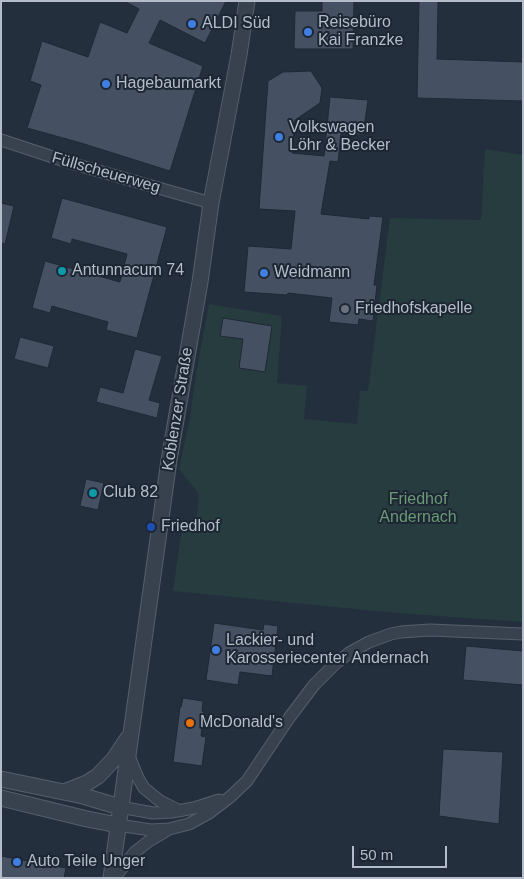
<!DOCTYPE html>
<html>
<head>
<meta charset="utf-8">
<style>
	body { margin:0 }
	#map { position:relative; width:524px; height:879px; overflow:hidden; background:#242f3e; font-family:Helvetica,sans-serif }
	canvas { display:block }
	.frame { position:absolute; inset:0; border:2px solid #b4bcc9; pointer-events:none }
	.scale { position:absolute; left:352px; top:846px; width:95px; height:22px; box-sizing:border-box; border:2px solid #b4bcc9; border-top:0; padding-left:6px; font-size:15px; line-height:18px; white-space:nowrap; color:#b4bcc9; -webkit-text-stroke:4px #1d2633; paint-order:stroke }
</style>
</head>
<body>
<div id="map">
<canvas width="524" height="879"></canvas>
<div class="frame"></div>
<div class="scale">50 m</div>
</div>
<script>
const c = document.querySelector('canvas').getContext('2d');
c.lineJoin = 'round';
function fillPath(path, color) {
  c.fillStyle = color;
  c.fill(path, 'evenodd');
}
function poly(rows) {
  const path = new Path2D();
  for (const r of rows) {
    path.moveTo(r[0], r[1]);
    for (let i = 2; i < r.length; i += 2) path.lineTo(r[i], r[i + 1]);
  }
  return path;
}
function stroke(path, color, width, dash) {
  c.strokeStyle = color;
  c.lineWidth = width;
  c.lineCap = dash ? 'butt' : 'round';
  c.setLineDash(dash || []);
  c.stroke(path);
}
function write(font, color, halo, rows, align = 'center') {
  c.font = font + ' Helvetica,sans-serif';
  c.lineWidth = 4;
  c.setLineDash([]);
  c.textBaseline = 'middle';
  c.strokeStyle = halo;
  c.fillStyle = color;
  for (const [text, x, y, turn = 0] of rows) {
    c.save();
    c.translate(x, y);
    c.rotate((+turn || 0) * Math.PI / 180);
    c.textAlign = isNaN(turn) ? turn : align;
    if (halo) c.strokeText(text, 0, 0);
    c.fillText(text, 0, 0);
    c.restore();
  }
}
const green = poly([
	[485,149,523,155,523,622,396,613,173,591,182,528,197,515,199,494,179,469,190,418,196,374,209,304,282,316,277,383,307,386,304,419,357,424,360,391,368,391,390,218,481,220]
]);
const building = poly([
	[124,1,226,1,205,43,160,20,149,43,203,66,170,171,81,143,27,128,41,85,30,81,42,41,88,57,100,22,127,33,139,9,124,1],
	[322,1,354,1,353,49,294,49,295,11,322,11,322,1],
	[419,1,438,1,437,59,523,62,523,101,417,98,419,1],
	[311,71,322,88,320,103,295,120,292,153,324,156,330,97,368,100,363,135,341,134,338,162,330,161,321,214,369,219,369,216,383,217,374,285,377,285,373,321,359,319,358,325,329,322,332,298,288,293,287,295,244,292,248,246,291,249,295,211,259,209,268,81,283,72,311,71],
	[62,198,167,227,137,338,106,330,108,322,52,306,50,313,32,308,45,261,120,282,127,254,72,239,71,244,51,238,62,198],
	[1,203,14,206,5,244,1,243,1,203],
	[223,318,272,326,265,372,239,368,243,339,220,336,223,318],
	[20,337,54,346,48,368,14,359,20,337],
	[135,349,162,356,149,400,160,403,157,418,96,402,100,387,123,393,135,349],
	[86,479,104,483,98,510,80,506,86,479],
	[214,623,263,630,264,624,278,626,272,676,240,672,238,685,206,680,214,623],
	[466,646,523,651,523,685,463,680,466,646],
	[183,698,203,701,202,711,204,712,201,736,206,737,202,766,173,762,180,707,181,707,183,698],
	[443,749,503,752,499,824,439,816,443,749],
	[1,856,66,868,64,878,1,878,1,856]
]);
const minor = poly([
	[1,140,74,164,211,203],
	[129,756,138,778,144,788,160,801,178,810],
	[120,807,153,813,172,812,194,808,219,800],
	[118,825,151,830,169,829,189,824,209,813,230,797,247,781,289,718,314,685,335,664,349,653,369,642,391,634,401,632,430,630,523,634],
	[114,878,135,852,149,841,166,831]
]);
const tertiary = poly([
	[1,779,83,796,120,807],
	[64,792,87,783,98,776,114,759,128,738],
	[1,798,87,819,118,825],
	[111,878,169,460,200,282,211,203,239,55,247,1]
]);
const markers = [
	[192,24,5,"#3f7fe0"],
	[308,32,5,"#3f7fe0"],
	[106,84,5,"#3f7fe0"],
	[279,137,5,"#3f7fe0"],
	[62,271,5,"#0f9aa8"],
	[264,273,5,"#3f7fe0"],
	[345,309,5,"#6b7280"],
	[93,493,5,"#0f9aa8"],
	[151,527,5,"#1a4fb4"],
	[216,650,5,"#3f7fe0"],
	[190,723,5,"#e8710a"],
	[17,862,5,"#3f7fe0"]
];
const poiNames = [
	["Reisebüro",318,23],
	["Kai Franzke",318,41],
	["ALDI Süd",202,24],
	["Hagebaumarkt",116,84],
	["Volkswagen",289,128],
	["Löhr & Becker",289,146],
	["Antunnacum 74",72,271],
	["Weidmann",274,273],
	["Friedhofskapelle",355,309],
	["Club 82",103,493],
	["Friedhof",161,527],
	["Lackier- und",226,641],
	["Karosseriecenter Andernach",226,659],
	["McDonald's",200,723],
	["Auto Teile Unger",27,862]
];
const streetNames = [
	["Füllscheuerweg",106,173,16],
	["Koblenzer Straße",178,409,-81]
];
const parkNames = [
	["Friedhof",418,500],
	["Andernach",418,518]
];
fillPath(green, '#263c3f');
fillPath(building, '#455162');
stroke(building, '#1f2835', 1);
stroke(minor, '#565f6c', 13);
stroke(tertiary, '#565f6c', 17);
stroke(minor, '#38414e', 11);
stroke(tertiary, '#38414e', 15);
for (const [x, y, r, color] of markers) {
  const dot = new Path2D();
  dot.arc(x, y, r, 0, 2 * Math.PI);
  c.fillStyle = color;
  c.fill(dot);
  stroke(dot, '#1d2633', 2);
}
write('16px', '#b4bcc9', '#1d2633', poiNames, 'left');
write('16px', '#b4bcc9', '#1d2633', streetNames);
write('16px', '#6b9a76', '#1d2633', parkNames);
</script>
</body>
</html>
